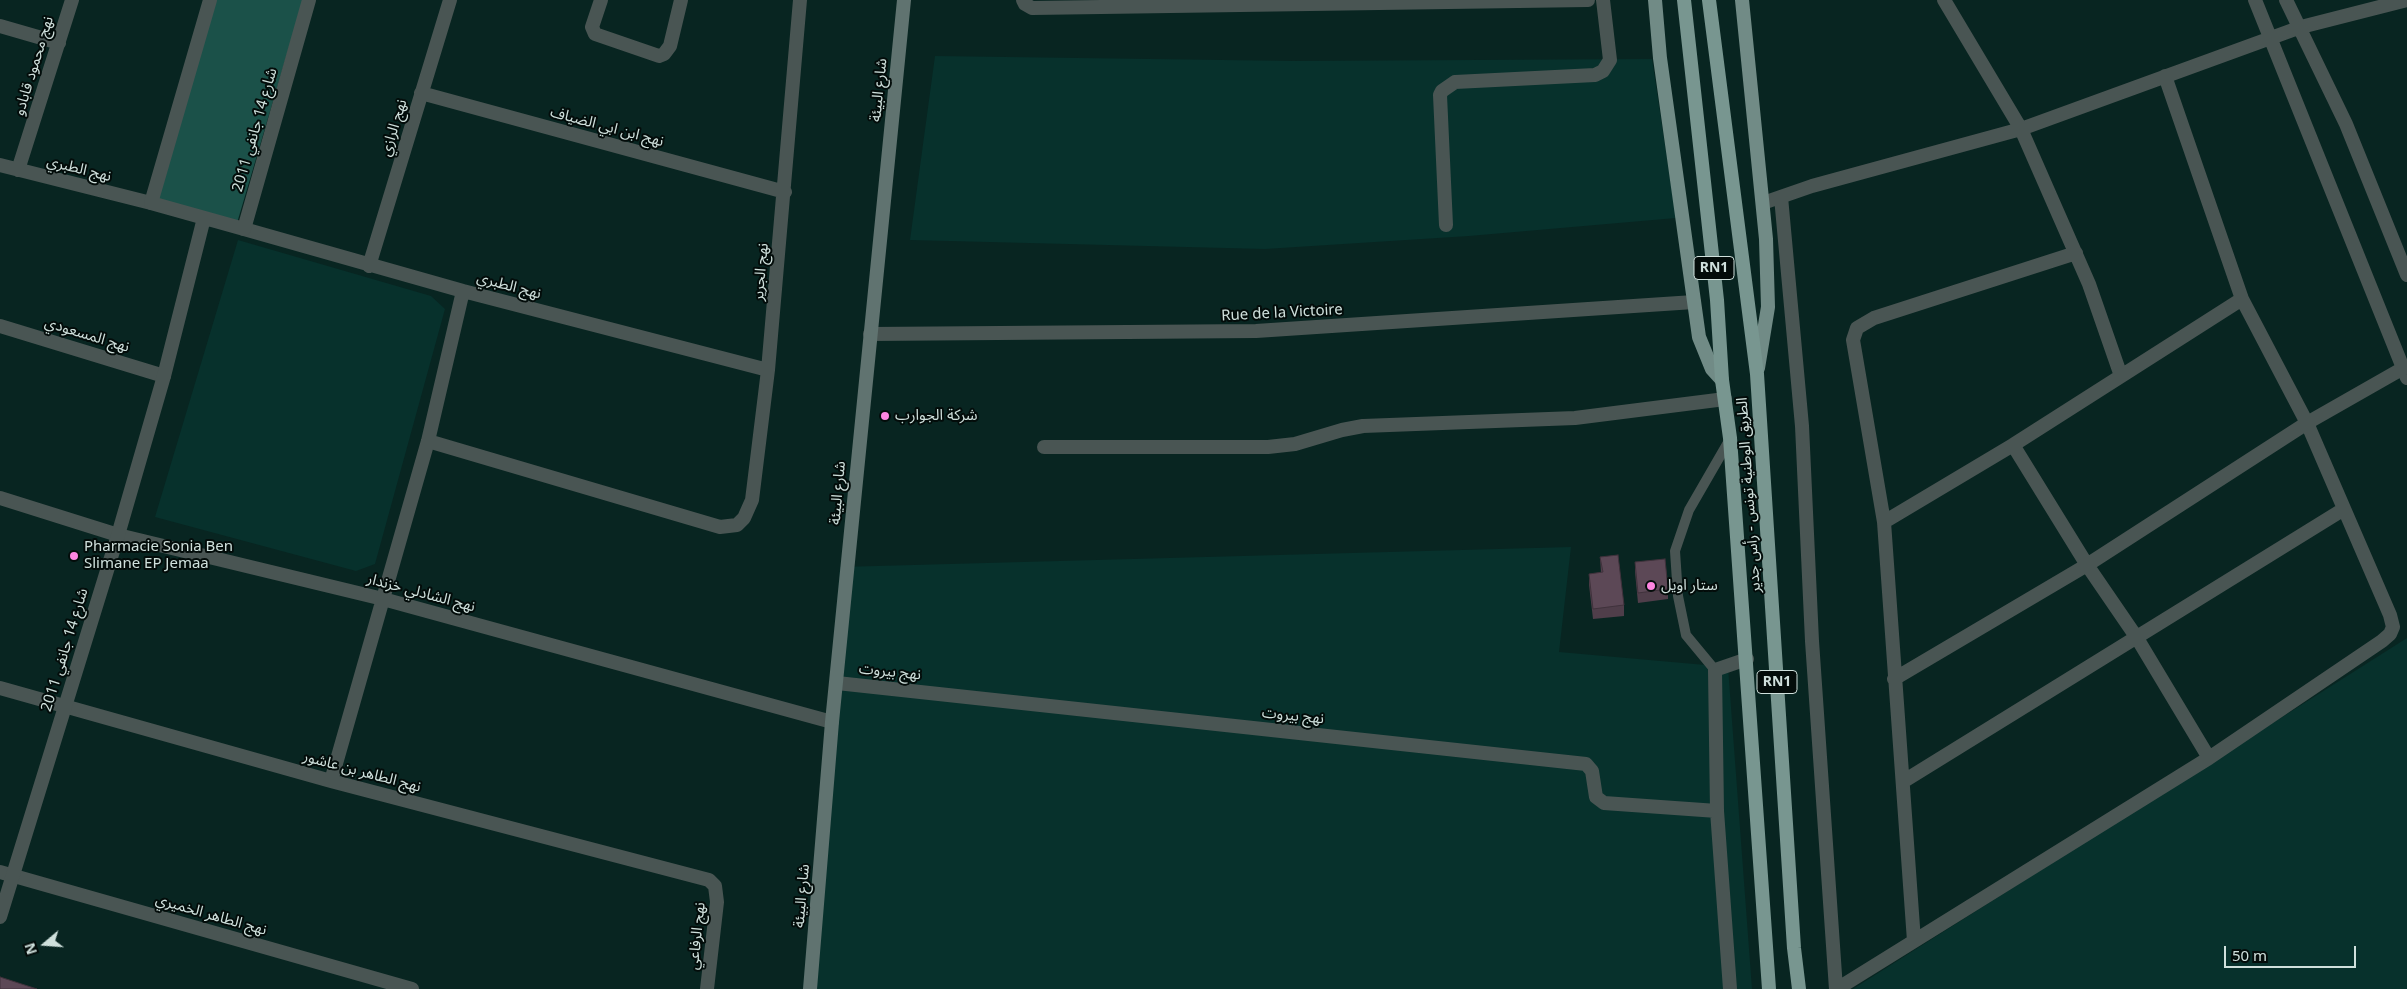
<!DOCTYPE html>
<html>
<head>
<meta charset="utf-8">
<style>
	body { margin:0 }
	#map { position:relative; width:2407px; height:989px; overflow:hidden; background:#082521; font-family:"Noto Sans",sans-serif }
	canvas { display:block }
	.north { position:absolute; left:20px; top:919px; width:50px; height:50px; -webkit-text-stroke:4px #030c0a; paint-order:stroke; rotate:252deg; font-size:14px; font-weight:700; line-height:20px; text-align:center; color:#cfe0dc }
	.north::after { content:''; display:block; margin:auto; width:18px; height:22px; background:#cfe0dc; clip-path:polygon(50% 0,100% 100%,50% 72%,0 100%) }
	.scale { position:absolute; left:2224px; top:946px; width:132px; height:22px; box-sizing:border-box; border:2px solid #cfe0dc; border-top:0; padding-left:6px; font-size:15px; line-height:18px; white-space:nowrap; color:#cfe0dc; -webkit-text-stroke:4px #030c0a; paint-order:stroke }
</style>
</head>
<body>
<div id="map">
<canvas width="2407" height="989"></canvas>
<div class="north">N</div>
<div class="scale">50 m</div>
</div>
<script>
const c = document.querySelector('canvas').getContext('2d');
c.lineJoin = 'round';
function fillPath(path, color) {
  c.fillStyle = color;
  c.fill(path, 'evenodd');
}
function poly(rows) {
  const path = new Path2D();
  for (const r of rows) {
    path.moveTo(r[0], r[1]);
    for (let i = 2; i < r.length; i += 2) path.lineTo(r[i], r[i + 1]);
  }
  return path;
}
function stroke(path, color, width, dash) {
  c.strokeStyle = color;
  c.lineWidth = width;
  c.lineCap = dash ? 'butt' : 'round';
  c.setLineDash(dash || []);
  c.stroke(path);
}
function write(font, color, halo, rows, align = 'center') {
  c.font = font + ' "Noto Sans","Noto Sans Arabic",sans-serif';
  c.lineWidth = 4;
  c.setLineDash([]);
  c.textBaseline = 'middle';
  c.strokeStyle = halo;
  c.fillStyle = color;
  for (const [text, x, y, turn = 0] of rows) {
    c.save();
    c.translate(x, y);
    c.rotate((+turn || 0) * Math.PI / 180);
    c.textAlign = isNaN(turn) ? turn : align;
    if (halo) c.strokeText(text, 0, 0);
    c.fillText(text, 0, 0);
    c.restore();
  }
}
const built = poly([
	[935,56,1294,61,1652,59,1676,218,1469,236,1265,249,910,240],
	[238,240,431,296,445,309,375,564,356,571,155,517],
	[1571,547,1559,652,1728,667,1752,989,803,989,840,567],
	[2407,638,2407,989,1853,989]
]);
const green = poly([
	[213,0,303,0,237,223,154,205]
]);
const service = poly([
	[1715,670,1686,635,1678,596,1675,551,1689,510,1730,439]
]);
const minor = poly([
	[601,0,592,27,595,34,659,56,664,54,670,46,681,0],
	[1023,0,1025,4,1032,8,1588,0],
	[1944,0,2021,129,2089,284,2121,376],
	[2255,0,2407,378],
	[2286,0,2346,124,2407,275],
	[0,26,59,43],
	[421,93,785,192],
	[0,165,151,203],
	[18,170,72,0],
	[1781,197,1802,426,1812,641,1836,989],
	[1763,203,1812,186,2021,129,2301,27,2407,0],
	[1446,225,1440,95,1442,91,1455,82,1595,75,1603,71,1610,60,1603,0],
	[244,229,463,291,768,370],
	[369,266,450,0],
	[0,326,164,376],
	[870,334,1256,331,1694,302],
	[428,441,720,527,737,525,744,518,752,500,768,370,800,0],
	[2013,445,2087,565,2137,638,2209,758],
	[1044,447,1268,447,1295,444,1342,430,1363,426,1575,418,1725,399],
	[0,498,118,535,383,599,832,722],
	[1884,522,2013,445,2242,299],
	[1894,679,2087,565,2307,423,2407,366],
	[837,683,1586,764,1592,771,1596,797,1604,803,1717,811],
	[0,688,331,781,709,880,715,886,717,902,707,989],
	[331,781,428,441,463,291],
	[1904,781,2344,509],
	[0,872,412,989],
	[1914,941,1884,522,1853,340,1857,328,1874,318,2076,253],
	[1730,989,1717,811,1715,670,1747,659],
	[1837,989,2209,758,2382,641,2390,634,2393,627,2390,615,2307,423,2242,299,2165,76]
]);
const tertiary = poly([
	[210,0,151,203,244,229,309,0],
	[0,917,118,535,164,376,204,218]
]);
const secondary = poly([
	[810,989,832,722,904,0]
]);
const primary = poly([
	[1655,0,1660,58,1699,337,1712,369,1722,380],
	[1742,0,1766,239,1768,307,1758,368]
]);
const trunk = poly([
	[1684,0,1717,300,1722,380,1730,438,1769,989],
	[1709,0,1757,374,1794,948,1799,989]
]);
const wall = poly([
	[1600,557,1624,605,1624,616,1593,619,1589,585,1589,574,1601,573],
	[1635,562,1668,589,1668,599,1638,603,1635,572]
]);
const building = poly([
	[1618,555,1624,605,1593,609,1589,574,1603,572,1600,557,1618,555],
	[1665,559,1668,589,1638,593,1635,562,1665,559],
	[0,977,37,989,0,989,0,977]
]);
const markers = [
	[885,416,5,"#fe85e0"],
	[74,556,5,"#fe85e0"],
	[1651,586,5,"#fe85e0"]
];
const shields = [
	[1714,268,40],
	[1777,682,40]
];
const shieldNames = [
	["RN1",1714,268],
	["RN1",1777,682]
];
const streetNames = [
	["نهج محمود قابادو",34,66,-73],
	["شارع البيئة",879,90,-84],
	["نهج ابن ابي الضياف",607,127,15],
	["نهج الرازي",394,128,-73],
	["شارع 14 جانفي 2011",255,130,-74],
	["نهج الطبري",79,169,14],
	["نهج الجرير",761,272,-85],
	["نهج الطبري",509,286,15],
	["Rue de la Victoire",1282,313,-3],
	["نهج المسعودي",87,335,17],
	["شارع البيئة",838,493,-85],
	["الطريق الوطنية تونس - رأس جدير",1749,495,-94],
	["نهج الشادلي خزندار",421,593,15],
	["شارع 14 جانفي 2011",65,650,-73],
	["نهج بيروت",890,672,6],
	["نهج بيروت",1293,716,6],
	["نهج الطاهر بن عاشور",362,772,15],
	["شارع البيئة",802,896,-85],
	["نهج الطاهر الخميري",211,915,16],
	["نهج الرفاعي",697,936,-84]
];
const poiNames = [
	["شركة الجوارب",895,416],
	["Pharmacie Sonia Ben",84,547],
	["Slimane EP Jemaa",84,564],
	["ستار اويل",1661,586]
];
fillPath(built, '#07312c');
fillPath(green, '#1b5149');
stroke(service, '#495553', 10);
stroke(minor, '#495553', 14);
stroke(tertiary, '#495553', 14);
stroke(secondary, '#607370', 14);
stroke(primary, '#718b86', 14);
stroke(trunk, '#789690', 14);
fillPath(wall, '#4f3e4a');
fillPath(building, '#5c4856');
stroke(building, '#40323c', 1);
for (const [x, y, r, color] of markers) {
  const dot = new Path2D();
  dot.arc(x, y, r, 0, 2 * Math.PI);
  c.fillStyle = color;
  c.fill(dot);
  stroke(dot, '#030c0a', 2);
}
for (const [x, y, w] of shields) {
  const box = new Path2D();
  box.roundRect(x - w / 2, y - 11.5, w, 23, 4);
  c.fillStyle = '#030c0a';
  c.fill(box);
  stroke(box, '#cfe0dc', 1);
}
write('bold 14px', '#cfe0dc', null, shieldNames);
write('15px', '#cfe0dc', '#030c0a', streetNames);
write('15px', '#cfe0dc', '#030c0a', poiNames, 'left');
</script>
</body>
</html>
